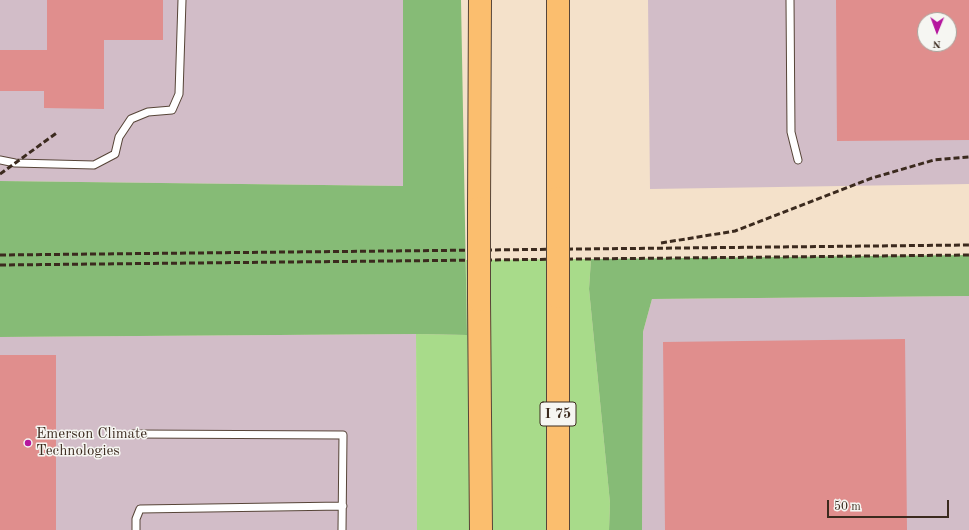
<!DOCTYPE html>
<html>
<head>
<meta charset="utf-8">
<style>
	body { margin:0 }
	#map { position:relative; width:969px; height:530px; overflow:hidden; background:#f4e1ca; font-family:"Old Standard TT",serif }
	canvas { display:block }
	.north { position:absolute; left:917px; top:12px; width:40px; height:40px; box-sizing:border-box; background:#f6f6f2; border:1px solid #aba49d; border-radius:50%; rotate:181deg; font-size:11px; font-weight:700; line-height:16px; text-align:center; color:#3b2a1e }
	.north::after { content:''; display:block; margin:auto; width:14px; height:18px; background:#b5179e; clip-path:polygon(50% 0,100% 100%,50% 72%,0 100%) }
	.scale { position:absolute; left:827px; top:500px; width:122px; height:18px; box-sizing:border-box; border:2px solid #3b2a1e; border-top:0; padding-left:5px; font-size:12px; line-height:14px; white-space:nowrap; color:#3b2a1e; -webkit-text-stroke:3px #f6f6f2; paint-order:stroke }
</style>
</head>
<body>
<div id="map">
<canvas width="969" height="530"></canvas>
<div class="north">N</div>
<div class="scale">50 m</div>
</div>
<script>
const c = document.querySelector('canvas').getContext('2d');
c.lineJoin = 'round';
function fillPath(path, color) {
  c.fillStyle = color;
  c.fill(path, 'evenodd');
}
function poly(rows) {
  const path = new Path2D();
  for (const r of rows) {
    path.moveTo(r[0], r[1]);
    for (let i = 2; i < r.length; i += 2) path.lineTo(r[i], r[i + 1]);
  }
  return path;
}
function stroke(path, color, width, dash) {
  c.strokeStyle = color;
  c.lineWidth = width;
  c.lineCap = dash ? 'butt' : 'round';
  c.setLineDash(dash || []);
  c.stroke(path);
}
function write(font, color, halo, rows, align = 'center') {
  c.font = font + ' "Old Standard TT",serif';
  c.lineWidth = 3;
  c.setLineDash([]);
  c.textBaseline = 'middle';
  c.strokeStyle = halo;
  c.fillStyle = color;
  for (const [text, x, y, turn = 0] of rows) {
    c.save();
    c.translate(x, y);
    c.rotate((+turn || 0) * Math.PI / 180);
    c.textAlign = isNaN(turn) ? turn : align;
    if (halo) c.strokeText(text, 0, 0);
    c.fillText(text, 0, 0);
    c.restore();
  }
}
const industrial = poly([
	[0,0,403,0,403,186,0,181],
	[648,0,969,0,969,184,650,189],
	[925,20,949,20,949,44,925,44],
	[969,296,969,530,642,530,643,332,652,299],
	[416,334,417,530,0,530,0,337]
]);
const green = poly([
	[591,259,589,289,610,503,609,530,417,530,416,334,467,335,466,260]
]);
const forest = poly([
	[403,0,461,0,467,335,416,334,0,337,0,181,403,186],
	[969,255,969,296,652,299,643,332,642,530,609,530,610,503,589,289,591,259]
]);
const building = poly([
	[47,0,163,0,163,40,104,40,104,109,44,108,44,91,0,91,0,50,47,50],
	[836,0,969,0,969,140,837,141],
	[925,20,949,20,949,44,925,44],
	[905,339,907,530,665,530,663,342],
	[0,355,56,355,56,530,0,530]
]);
const service = poly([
	[790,0,791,132,798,160],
	[0,160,15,163,94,165,115,154,119,137,131,119,148,112,172,110,179,94,182,0],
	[133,434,343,435,342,530],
	[136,530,136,519,140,509,343,506]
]);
const motorway = poly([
	[558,198,558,0],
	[479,208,480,0],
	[558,297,558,530],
	[479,300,481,530]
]);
const rail = poly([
	[0,174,58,132],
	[661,243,735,231,872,178,934,160,969,157],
	[0,255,969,245],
	[0,265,969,255]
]);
const motorwayBridge = poly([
	[558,198,558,297],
	[479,208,479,300]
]);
const markers = [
	[28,443,4,"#b5179e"]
];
const shields = [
	[558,414,36]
];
const shieldNames = [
	["I 75",558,414]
];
const poiNames = [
	["Emerson Climate",36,434],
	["Technologies",36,451]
];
fillPath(industrial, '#d2bdc8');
fillPath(green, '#a8db8a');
fillPath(forest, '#86bb76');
fillPath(building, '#e08e8d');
stroke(service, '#574538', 9);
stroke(motorway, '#574538', 24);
stroke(service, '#fff', 7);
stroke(motorway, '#fbbe6e', 22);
stroke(rail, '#3b2a1e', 3, [6, 3]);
stroke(motorwayBridge, '#574538', 24, []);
stroke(motorwayBridge, '#fbbe6e', 22);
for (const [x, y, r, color] of markers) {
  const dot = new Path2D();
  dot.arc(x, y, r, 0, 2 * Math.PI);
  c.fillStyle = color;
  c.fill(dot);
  stroke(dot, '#f6f6f2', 1.5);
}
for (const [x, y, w] of shields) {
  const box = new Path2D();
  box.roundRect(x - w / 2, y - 12, w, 24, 3);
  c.fillStyle = '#f6f6f2';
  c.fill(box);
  stroke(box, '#3b2a1e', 1);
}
write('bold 14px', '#3b2a1e', null, shieldNames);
write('15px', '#3b2a1e', '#f6f6f2', poiNames, 'left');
</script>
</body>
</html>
